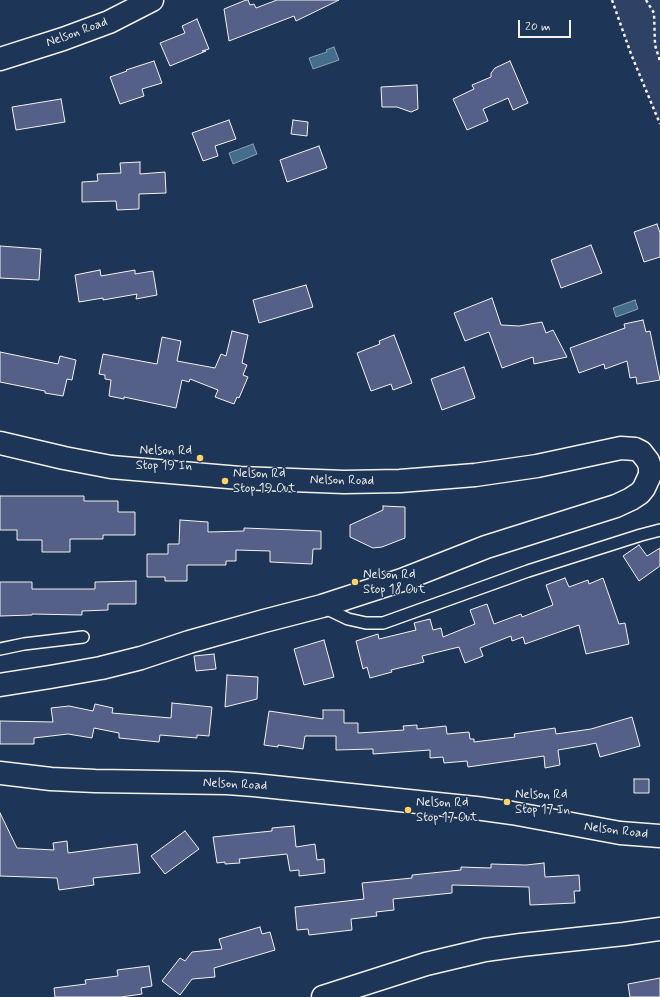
<!DOCTYPE html>
<html>
<head>
<meta charset="utf-8">
<style>
	body { margin:0 }
	#map { position:relative; width:660px; height:997px; overflow:hidden; background:#1d3557; font-family:Mynerve,sans-serif }
	canvas { display:block }
	.scale { position:absolute; left:518px; top:20px; width:53px; height:18px; box-sizing:border-box; border:2px solid #f4f1e8; border-top:0; padding-left:5px; font-size:12px; line-height:14px; white-space:nowrap; color:#f4f1e8; -webkit-text-stroke:3px #1d3557; paint-order:stroke }
</style>
</head>
<body>
<div id="map">
<canvas width="660" height="997"></canvas>
<div class="scale">20 m</div>
</div>
<script>
const c = document.querySelector('canvas').getContext('2d');
c.lineJoin = 'round';
function fillPath(path, color) {
  c.fillStyle = color;
  c.fill(path, 'evenodd');
}
function poly(rows) {
  const path = new Path2D();
  for (const r of rows) {
    path.moveTo(r[0], r[1]);
    for (let i = 2; i < r.length; i += 2) path.lineTo(r[i], r[i + 1]);
  }
  return path;
}
function stroke(path, color, width, dash) {
  c.strokeStyle = color;
  c.lineWidth = width;
  c.lineCap = dash ? 'butt' : 'round';
  c.setLineDash(dash || []);
  c.stroke(path);
}
function write(font, color, halo, rows, align = 'center') {
  c.font = font + ' Mynerve,sans-serif';
  c.lineWidth = 3;
  c.setLineDash([]);
  c.textBaseline = 'middle';
  c.strokeStyle = halo;
  c.fillStyle = color;
  for (const [text, x, y, turn = 0] of rows) {
    c.save();
    c.translate(x, y);
    c.rotate((+turn || 0) * Math.PI / 180);
    c.textAlign = isNaN(turn) ? turn : align;
    if (halo) c.strokeText(text, 0, 0);
    c.fillText(text, 0, 0);
    c.restore();
  }
}
const built = poly([
	[612,0,660,0,660,124,631,54]
]);
const water = poly([
	[334,47,339,60,313,69,309,58,327,52,326,50,334,47],
	[253,144,257,154,233,164,229,153,253,144],
	[635,300,638,309,616,317,613,308,635,300]
]);
const building = poly([
	[246,0,248,0,250,5,254,4,256,8,277,0,339,0,296,21,294,16,229,41,224,9,246,0],
	[197,19,209,49,202,51,206,51,170,66,160,43,185,33,182,26,197,19],
	[154,61,162,83,142,89,144,96,120,104,110,77,127,71,126,70,154,61],
	[510,61,528,103,513,110,508,98,483,109,488,121,467,130,453,99,474,89,472,85,491,77,491,73,495,68,510,61],
	[417,85,418,109,411,112,397,107,382,107,381,87,417,85],
	[61,99,65,122,16,130,12,107,61,99],
	[229,120,236,139,215,146,218,156,203,161,192,133,229,120],
	[293,120,308,122,307,136,291,134,293,120],
	[319,146,327,168,287,182,280,160,319,146],
	[140,162,140,174,165,172,166,193,139,194,139,209,117,210,116,201,82,202,82,182,98,181,97,174,121,173,120,163,140,162],
	[657,224,660,233,660,257,644,262,634,232,657,224],
	[591,245,602,273,561,288,551,260,591,245],
	[0,246,41,249,39,280,0,278,0,246],
	[100,270,101,276,135,270,135,274,153,271,157,295,136,299,137,294,103,300,103,298,79,302,75,275,100,270],
	[306,285,313,307,259,323,253,300,306,285],
	[492,298,501,325,519,326,542,322,546,333,553,330,567,357,534,364,533,357,502,368,489,332,465,341,454,313,492,298],
	[643,320,646,332,650,331,660,380,637,384,636,377,630,378,627,361,605,369,604,364,579,373,570,348,625,328,624,324,643,320],
	[232,331,248,335,242,363,247,365,243,375,248,377,239,398,237,397,234,404,215,397,218,390,190,379,189,382,182,380,176,408,124,397,124,399,109,396,111,380,105,379,105,375,99,374,103,354,157,364,162,337,181,341,177,361,215,368,221,354,226,356,232,331],
	[394,335,412,383,393,390,391,384,371,391,357,353,380,344,379,341,394,335],
	[0,352,58,364,60,356,76,360,72,380,67,379,63,396,45,393,45,391,0,382,0,352],
	[464,367,475,398,442,410,431,379,464,367],
	[0,496,84,496,84,501,118,501,118,512,135,512,135,535,103,535,103,539,70,539,70,552,42,552,42,540,17,540,17,530,0,530,0,496],
	[383,506,405,507,405,538,382,547,373,548,350,537,350,525,383,510,383,506],
	[180,520,208,522,208,532,244,531,244,528,321,531,321,549,313,549,312,564,270,562,270,551,236,550,236,561,226,561,226,565,187,565,187,581,165,581,165,577,147,577,147,554,168,554,168,544,179,544,180,520],
	[639,545,647,556,660,548,660,566,639,581,623,556,639,545],
	[565,578,569,587,588,580,589,584,603,578,619,624,625,623,629,644,586,654,579,625,525,644,523,637,512,641,511,636,480,648,483,656,465,663,459,647,422,656,424,662,391,670,392,672,370,678,367,667,363,669,356,641,378,634,379,639,416,630,414,623,430,619,433,630,441,628,443,637,475,624,470,610,487,604,494,624,521,614,522,617,553,605,546,585,565,578],
	[136,581,136,604,108,604,108,610,82,611,82,615,32,614,32,615,0,616,0,582,32,582,32,589,95,589,95,582,136,581],
	[324,640,334,677,304,685,294,649,324,640],
	[214,654,216,669,196,671,194,656,214,654],
	[227,675,258,677,257,699,225,707,227,675],
	[172,703,212,707,209,736,197,735,197,738,160,735,159,742,119,738,119,733,94,728,92,738,68,734,34,738,34,744,0,744,0,721,53,722,51,708,69,706,93,711,95,704,113,708,112,713,171,718,172,703],
	[323,710,344,710,344,723,358,723,358,733,404,730,403,726,417,725,417,729,446,726,447,734,469,732,470,739,474,739,474,742,515,737,514,734,555,728,556,734,591,729,632,717,640,746,600,757,596,743,587,745,558,750,560,765,545,768,544,756,468,767,467,761,444,763,443,757,430,758,430,750,373,754,373,749,336,750,336,736,305,736,303,749,278,745,278,747,264,745,269,711,323,719,323,710],
	[634,779,649,779,649,793,634,793,634,779],
	[0,813,17,848,54,850,53,843,67,841,68,853,105,848,137,844,140,873,93,878,94,885,59,890,57,878,0,876,0,813],
	[294,826,296,847,315,844,317,860,324,859,325,873,299,876,299,870,290,871,287,854,239,859,240,863,225,864,225,862,217,863,213,837,272,831,272,828,294,826],
	[185,831,199,849,165,874,151,856,185,831],
	[544,863,545,877,579,875,580,891,574,891,575,903,530,905,529,887,452,885,452,893,393,899,394,910,376,912,377,916,351,919,352,930,309,935,308,929,297,930,295,907,364,899,362,883,412,878,412,875,461,870,461,867,491,868,491,864,526,865,544,863],
	[260,927,262,934,270,932,275,950,214,968,215,977,192,979,180,995,162,981,180,958,185,961,192,952,222,949,219,939,260,927],
	[149,966,152,986,141,988,142,994,121,997,55,997,54,988,86,984,85,980,118,976,117,970,149,966],
	[660,978,660,997,630,997,628,984,660,978]
]);
const path = poly([
	[612,0,631,54,660,124],
	[646,0,654,13,655,45,660,61]
]);
const lane = poly([
	[323,607,348,619,366,623,383,623,528,571,641,535,660,530],
	[0,649,24,644,83,637]
]);
const secondary = poly([
	[0,59,63,39,109,22,152,0],
	[0,443,64,458,111,467,240,478,344,482,400,481,475,475,537,466,621,448,635,449,641,452,648,461,650,467,650,475,644,488,640,493,631,499,616,506,486,547,402,580,322,606,264,621,189,642,141,658,101,668,50,677,0,685],
	[0,773,51,779,95,781,227,783,254,785,476,808,512,813,620,833,660,836],
	[323,997,426,964,485,950,521,945,624,934,660,929]
]);
const markers = [
	[200,458,4,"#ffd166"],
	[225,481,4,"#ffd166"],
	[355,582,4,"#ffd166"],
	[507,802,4,"#ffd166"],
	[408,810,4,"#ffd166"]
];
const streetNames = [
	["Nelson Road",77,33,-20],
	["Nelson Road",342,481,1],
	["Nelson Road",235,785,3],
	["Nelson Road",616,831,7]
];
const poiNames = [
	["Nelson Rd",192,451,"right"],
	["Stop 19 In",192,466,"right"],
	["Nelson Rd",233,474],
	["Stop 19 Out",233,489],
	["Nelson Rd",363,575],
	["Stop 18 Out",363,590],
	["Nelson Rd",515,795],
	["Stop 17 In",515,810],
	["Nelson Rd",416,803],
	["Stop 17 Out",416,818]
];
fillPath(built, '#2e4266');
fillPath(water, '#436d8a');
stroke(water, '#8aa2b0', 1);
fillPath(building, '#546088');
stroke(building, '#f4f1e8', 1);
stroke(lane, '#f4f1e8', 14);
stroke(secondary, '#f4f1e8', 25);
stroke(path, '#f4f1e8', 2.5, [3, 3]);
stroke(lane, '#1d3557', 11);
stroke(secondary, '#1d3557', 22);
for (const [x, y, r, color] of markers) {
  const dot = new Path2D();
  dot.arc(x, y, r, 0, 2 * Math.PI);
  c.fillStyle = color;
  c.fill(dot);
  stroke(dot, '#1d3557', 1.5);
}
write('13px', '#f4f1e8', '#1d3557', streetNames);
write('13px', '#f4f1e8', '#1d3557', poiNames, 'left');
</script>
</body>
</html>
